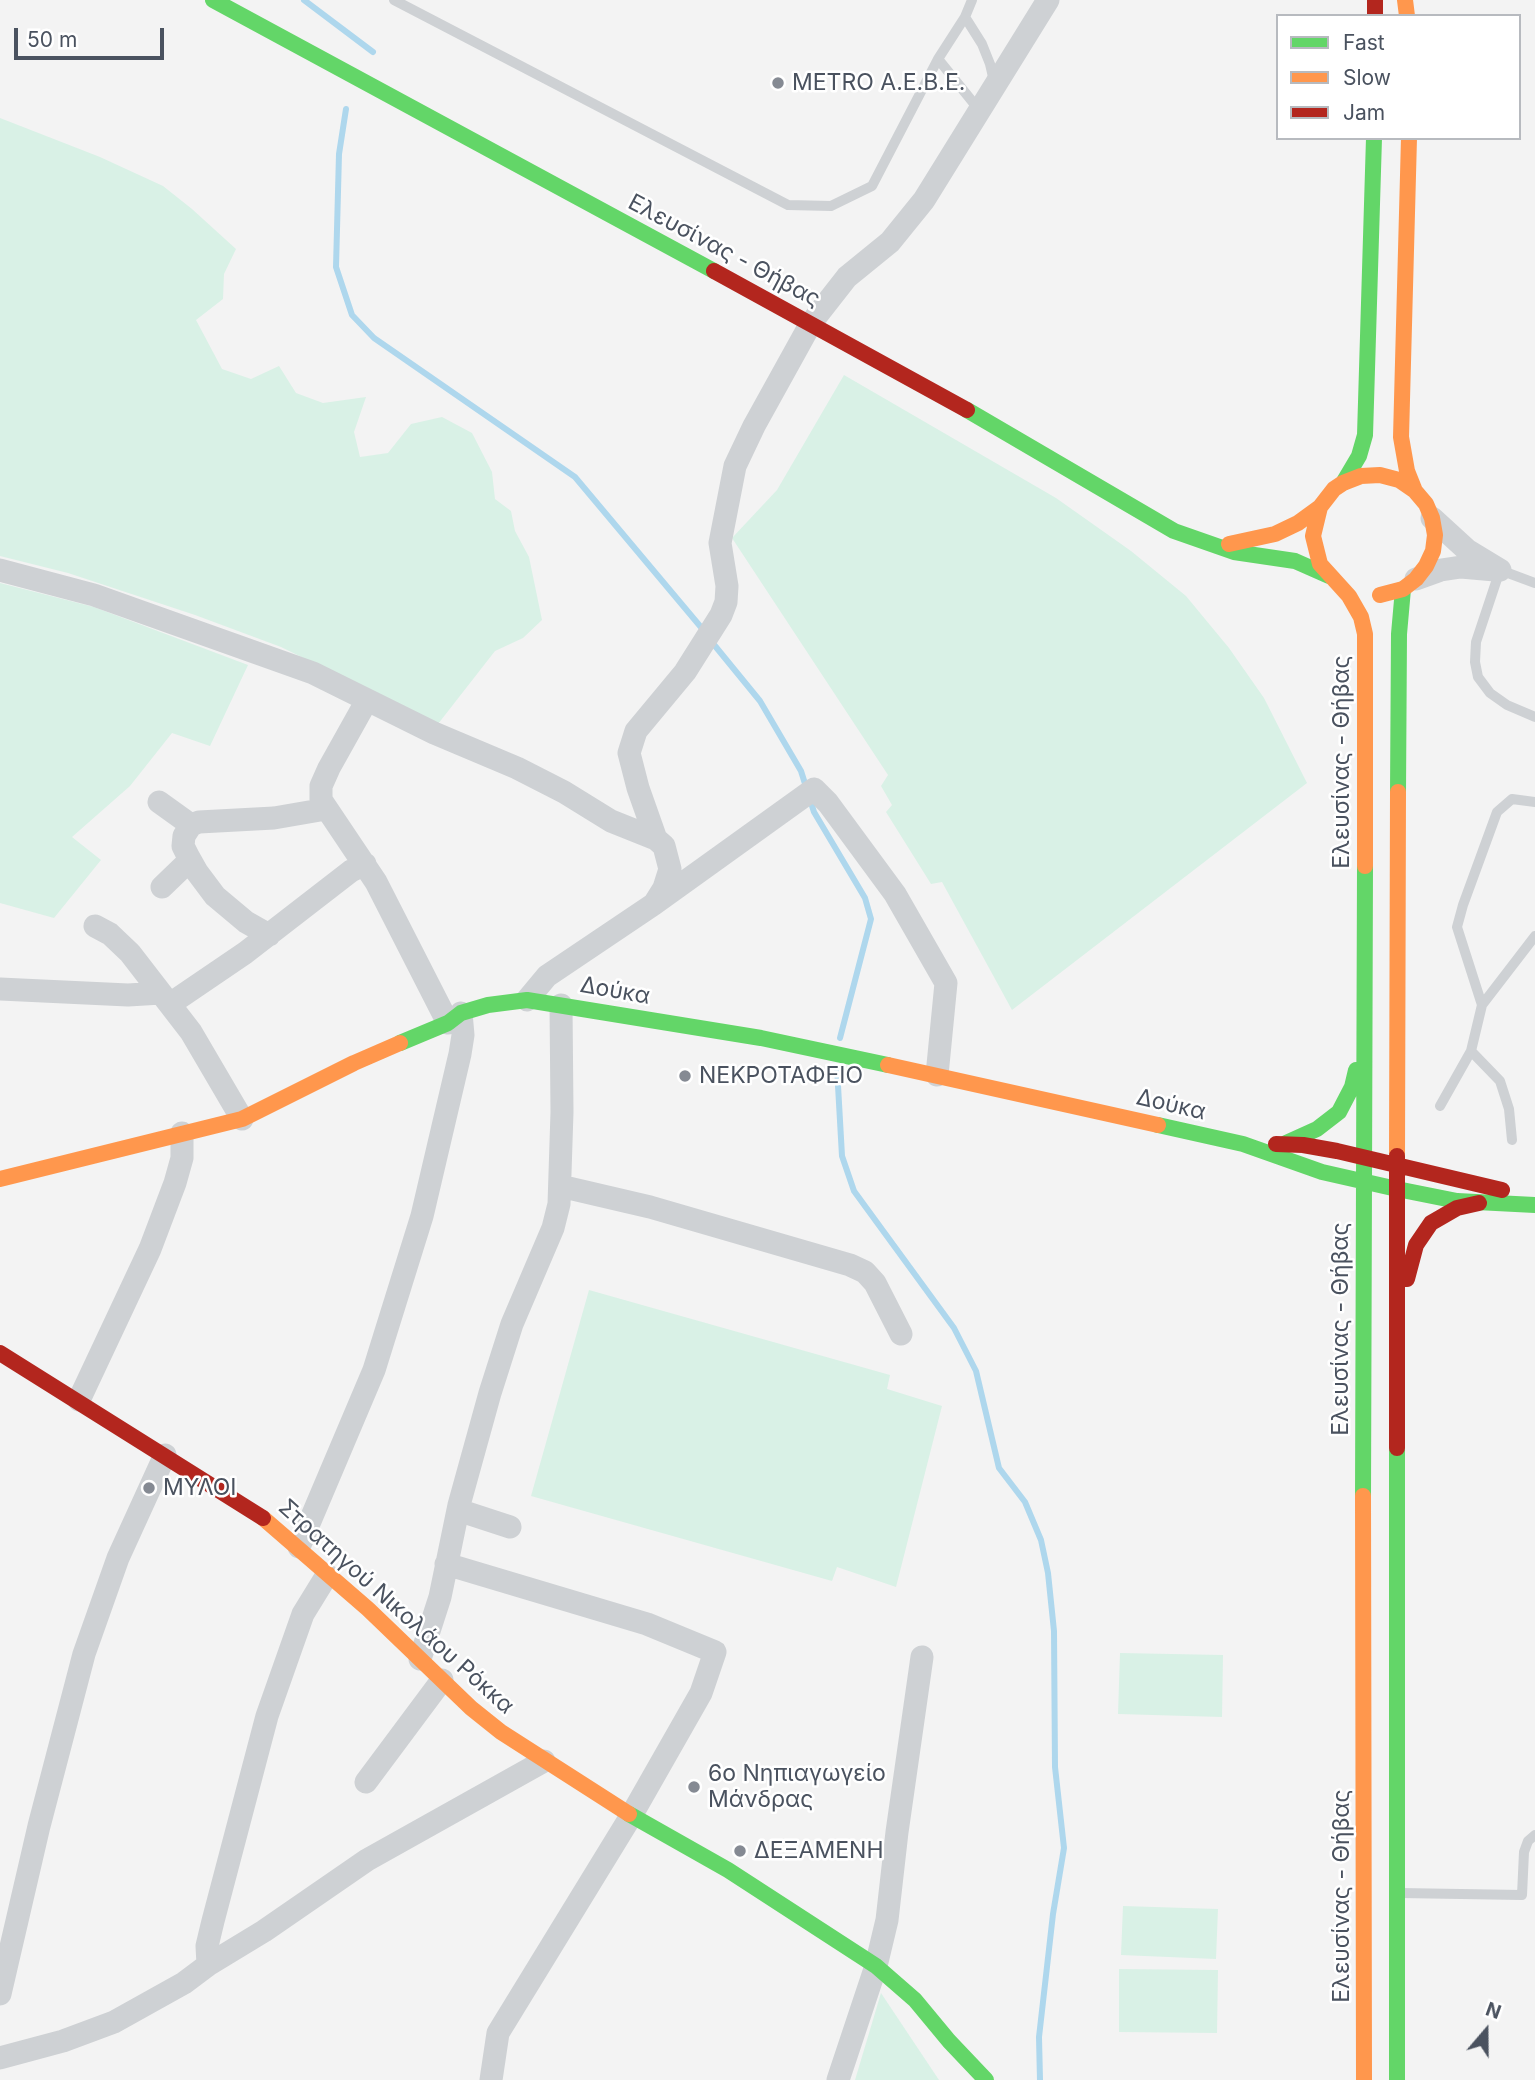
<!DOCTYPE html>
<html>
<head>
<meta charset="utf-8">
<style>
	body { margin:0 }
	#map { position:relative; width:1535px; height:2080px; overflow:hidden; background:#f3f3f3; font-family:Inter,sans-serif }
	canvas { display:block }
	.legend { position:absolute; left:1276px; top:14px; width:245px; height:126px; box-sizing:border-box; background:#fff; border:2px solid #b7babf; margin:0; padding:9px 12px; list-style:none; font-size:21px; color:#4a525f }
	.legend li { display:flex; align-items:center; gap:14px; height:35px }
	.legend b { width:35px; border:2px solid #b7babf }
	.north { position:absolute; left:1451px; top:1996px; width:70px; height:70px; -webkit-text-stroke:5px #fff; paint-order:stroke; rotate:20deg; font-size:19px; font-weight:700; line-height:28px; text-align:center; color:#4a525f }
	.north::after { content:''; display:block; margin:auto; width:24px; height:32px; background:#4a525f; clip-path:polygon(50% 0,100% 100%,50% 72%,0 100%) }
	.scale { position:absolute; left:14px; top:28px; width:150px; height:32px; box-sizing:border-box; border:4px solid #4a525f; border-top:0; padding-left:9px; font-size:21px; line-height:24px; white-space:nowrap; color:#4a525f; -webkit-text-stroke:5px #fff; paint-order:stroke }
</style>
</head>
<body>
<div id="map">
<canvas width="1535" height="2080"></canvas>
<ul class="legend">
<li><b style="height:9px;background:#63d668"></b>Fast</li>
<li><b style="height:9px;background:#ff974d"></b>Slow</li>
<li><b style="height:9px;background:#b3261e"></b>Jam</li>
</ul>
<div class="north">N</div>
<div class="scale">50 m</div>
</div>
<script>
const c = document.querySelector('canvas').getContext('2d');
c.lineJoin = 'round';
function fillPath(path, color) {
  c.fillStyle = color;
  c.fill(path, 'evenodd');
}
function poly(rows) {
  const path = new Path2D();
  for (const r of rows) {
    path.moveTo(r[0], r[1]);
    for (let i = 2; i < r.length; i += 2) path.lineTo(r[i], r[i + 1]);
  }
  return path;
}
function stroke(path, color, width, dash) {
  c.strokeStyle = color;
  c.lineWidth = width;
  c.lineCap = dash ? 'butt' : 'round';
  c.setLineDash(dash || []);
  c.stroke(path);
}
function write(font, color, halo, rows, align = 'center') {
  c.font = font + ' Inter,sans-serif';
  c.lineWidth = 5;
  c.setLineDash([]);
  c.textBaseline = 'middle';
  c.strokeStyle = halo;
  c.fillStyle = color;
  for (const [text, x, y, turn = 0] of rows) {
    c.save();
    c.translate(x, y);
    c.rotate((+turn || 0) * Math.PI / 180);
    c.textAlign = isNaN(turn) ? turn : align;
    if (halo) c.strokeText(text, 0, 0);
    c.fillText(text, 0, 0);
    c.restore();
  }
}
const green = poly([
	[0,118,100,157,163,186,192,209,236,249,224,274,223,299,196,320,222,369,251,379,279,366,296,393,323,403,366,397,354,432,360,457,388,453,411,424,442,417,472,433,492,472,495,499,511,511,515,531,529,557,542,620,523,638,495,651,438,724,281,647,195,615,68,573,0,556],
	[844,375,1056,498,1131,551,1186,596,1229,648,1264,698,1307,783,1012,1010,942,882,931,884,886,812,892,805,881,786,888,775,732,538,777,490],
	[0,583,94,607,248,665,210,746,172,733,130,786,72,837,101,860,54,918,0,903],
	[589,1290,890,1375,887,1389,942,1406,896,1587,837,1567,832,1581,531,1496],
	[1120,1653,1223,1655,1222,1717,1118,1714],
	[1123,1906,1218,1909,1216,1959,1121,1955],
	[1119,1969,1218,1970,1217,2033,1119,2032],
	[881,1993,939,2080,855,2080]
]);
const stream = poly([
	[304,0,373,52],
	[346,109,339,154,336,267,352,315,374,338,575,477,705,632],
	[711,641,760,701,801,771,814,812,865,898,871,919,840,1038],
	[837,1068,842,1156,854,1191,954,1328,976,1371,999,1468,1025,1502,1041,1540,1048,1573,1054,1631,1055,1767,1064,1848,1053,1914,1039,2037,1040,2080]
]);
const lane = poly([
	[394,0,788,205,831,206,872,186,938,59,965,17,972,0],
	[965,17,982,44,990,64,994,81],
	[938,59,980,111],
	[1535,583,1500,570,1476,642,1475,662,1478,677,1490,693,1507,705,1535,717],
	[1482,1005,1535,936],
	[1471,1051,1500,1081,1509,1109,1512,1140],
	[1440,1106,1471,1051,1482,1005,1457,927,1463,905,1497,812,1512,799,1535,802],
	[1400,1893,1522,1895,1524,1852,1528,1841,1535,1835]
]);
const street = poly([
	[1432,518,1467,550,1500,570],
	[0,570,94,595,313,673,434,733,517,768,564,792,611,821,656,839,664,846,670,869,664,888,654,904],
	[1416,579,1441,570,1461,567,1495,570],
	[367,700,329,768,321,786,321,800,376,882,448,1023],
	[159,802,191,825],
	[656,839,638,788,629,753,636,731,685,672,721,615,726,602,727,586,720,543,735,466,754,426,811,323,847,277,890,242,924,200,1048,0],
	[162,887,190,860],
	[95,926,110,934,130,953,191,1032,242,1119],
	[269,935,246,922,215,896,197,872,188,856,183,846,184,836,191,825,199,822,274,818,326,809],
	[0,989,128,995,161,993],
	[527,1000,547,976,654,904,814,789,828,803,895,894,946,983,937,1075],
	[170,1004,245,953,351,871,365,864],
	[560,1186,650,1207,850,1265,865,1272,875,1283,901,1334],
	[79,1400,150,1249,175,1183,182,1158,182,1133],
	[458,1510,510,1527],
	[299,1547,374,1370,422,1216,460,1054,463,1035,461,1013],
	[446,1564,647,1624,715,1652,701,1693,631,1816,498,2033,491,2080],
	[420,1659,440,1597,459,1505,490,1393,512,1324,553,1228,559,1204,562,1112,561,1005],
	[366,1782,442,1680],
	[208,1965,207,1946,213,1921,267,1716,303,1614,327,1575],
	[0,1994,39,1826,84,1654,118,1558,165,1455],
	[0,2058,63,2041,114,2022,184,1983,208,1965,264,1931,367,1860,544,1761],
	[838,2080,876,1966,887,1920,897,1832,922,1657]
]);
const fast = poly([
	[213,0,714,271],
	[967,410,1174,531,1234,552,1295,561,1329,576],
	[1343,483,1359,456,1365,435,1374,138],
	[1398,792,1399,634,1403,589],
	[400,1043,448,1023,461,1013,488,1005,527,1000,761,1038,888,1065],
	[1158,1125,1243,1144,1322,1172,1397,1189,1457,1201,1535,1205],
	[1286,1143,1317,1129,1339,1112,1352,1087,1356,1070],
	[1397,1448,1397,2080],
	[1363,1496,1365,866],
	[629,1814,728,1870,876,1966,915,2000,949,2041,986,2080]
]);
const slow = poly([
	[1405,0,1407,16],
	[1229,544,1275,534,1298,523,1320,507],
	[1380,595,1403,589,1416,579,1426,566,1433,551,1435,535,1432,518,1426,504,1415,491,1407,471,1401,437,1409,138],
	[1365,866,1365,634,1361,617,1349,596,1320,564,1313,536,1320,507,1334,489,1343,483,1361,476,1380,475,1399,480,1415,491],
	[888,1065,1158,1125],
	[1397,1156,1398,792],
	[0,1179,242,1119,354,1063,400,1043],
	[1363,1496,1364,2080],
	[263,1518,368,1609,471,1708,501,1732,629,1814]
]);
const jam = poly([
	[1375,0,1375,16],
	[714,271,967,410],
	[1276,1144,1303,1145,1337,1151,1502,1190],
	[1397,1156,1397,1448],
	[1407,1279,1416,1245,1431,1223,1457,1208,1479,1203],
	[0,1353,263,1518]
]);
const markers = [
	[778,83,7,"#858a93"],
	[685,1076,7,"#858a93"],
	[149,1488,7,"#858a93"],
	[694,1787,7,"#858a93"],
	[740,1851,7,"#858a93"]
];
const poiNames = [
	["METRO Α.Ε.Β.Ε.",792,83],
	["ΝΕΚΡΟΤΑΦΕΙΟ",699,1076],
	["ΜΥΛΟΙ",163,1488],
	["6ο Νηπιαγωγείο",708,1774],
	["Μάνδρας",708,1800],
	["ΔΕΞΑΜΕΝΗ",754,1851]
];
const streetNames = [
	["Ελευσίνας - Θήβας",724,251,28],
	["Ελευσίνας - Θήβας",1342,762,-90],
	["Δούκα",615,991,10],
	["Δούκα",1171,1105,13],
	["Ελευσίνας - Θήβας",1341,1329,-90],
	["Στρατηγού Νικολάου Ρόκκα",396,1607,42],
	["Ελευσίνας - Θήβας",1342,1896,-90]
];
fillPath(green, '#d9f1e6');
stroke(stream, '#aed7ed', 6);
stroke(lane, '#ced1d4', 10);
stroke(street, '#ced1d4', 23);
stroke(fast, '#63d668', 16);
stroke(slow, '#ff974d', 16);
stroke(jam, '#b3261e', 16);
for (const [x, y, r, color] of markers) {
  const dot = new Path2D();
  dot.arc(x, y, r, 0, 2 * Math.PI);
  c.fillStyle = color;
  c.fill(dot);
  stroke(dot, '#fff', 2.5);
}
write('23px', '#4a525f', '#fff', poiNames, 'left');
write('23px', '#4a525f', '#fff', streetNames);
</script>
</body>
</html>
